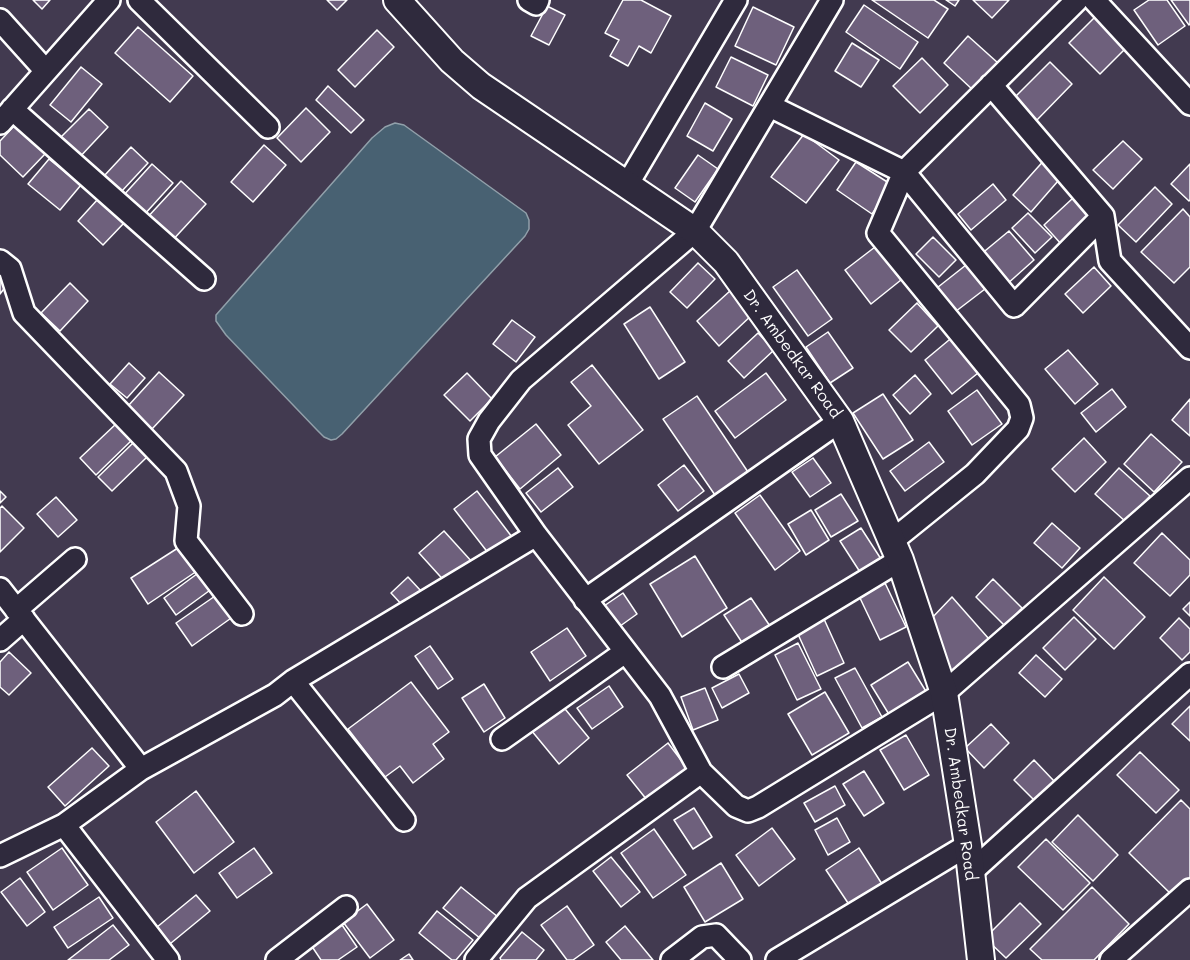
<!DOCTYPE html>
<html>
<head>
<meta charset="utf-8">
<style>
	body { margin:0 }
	canvas { display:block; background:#423a50 }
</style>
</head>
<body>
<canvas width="1190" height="960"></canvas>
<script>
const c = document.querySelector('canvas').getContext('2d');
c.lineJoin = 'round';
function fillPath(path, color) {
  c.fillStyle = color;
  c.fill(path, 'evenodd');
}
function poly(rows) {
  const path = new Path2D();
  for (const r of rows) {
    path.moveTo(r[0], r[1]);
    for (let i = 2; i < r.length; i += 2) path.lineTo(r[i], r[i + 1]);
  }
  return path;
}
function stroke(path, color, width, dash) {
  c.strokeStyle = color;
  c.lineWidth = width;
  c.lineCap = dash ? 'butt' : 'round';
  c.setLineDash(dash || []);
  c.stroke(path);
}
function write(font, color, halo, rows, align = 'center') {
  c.font = font + ' Mali,sans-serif';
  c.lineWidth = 5;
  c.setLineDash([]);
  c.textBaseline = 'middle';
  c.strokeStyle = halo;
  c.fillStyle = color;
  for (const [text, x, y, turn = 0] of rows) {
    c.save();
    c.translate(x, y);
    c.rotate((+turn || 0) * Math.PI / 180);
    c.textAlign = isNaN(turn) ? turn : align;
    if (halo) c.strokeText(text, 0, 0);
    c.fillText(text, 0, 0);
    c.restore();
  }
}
const water = poly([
	[395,123,404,125,526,213,529,220,529,229,525,236,342,434,336,439,331,440,324,437,317,430,226,335,216,321,216,315,372,138,385,127,395,123]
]);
const building = poly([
	[33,0,50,0,42,9,33,0],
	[327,0,347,0,337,10,327,0],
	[623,0,641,0,671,16,651,53,639,46,628,66,610,56,619,40,605,33,623,0],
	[872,0,934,0,948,9,928,38,872,0],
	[946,0,959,0,955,6,946,0],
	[973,0,1009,0,992,18,973,0],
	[1149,0,1167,0,1185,26,1158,45,1134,10,1149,0],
	[1171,0,1190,0,1190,24,1189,25,1171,0],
	[864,5,918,42,900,69,846,32,864,5],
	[547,6,565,15,549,45,531,36,547,6],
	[753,7,794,27,776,65,735,46,753,7],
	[1096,16,1127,47,1100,74,1069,43,1096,16],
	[138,27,193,76,170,102,115,53,138,27],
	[377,30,394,47,355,87,338,70,377,30],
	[968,36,998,63,974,91,944,63,968,36],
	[852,43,879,60,861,87,835,71,852,43],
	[731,57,768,75,753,106,716,87,731,57],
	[922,58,948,85,920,113,893,86,922,58],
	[1050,62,1072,84,1035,122,1012,100,1050,62],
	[81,67,102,84,71,122,50,105,81,67],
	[328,86,364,120,351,133,316,100,328,86],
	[705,103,732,119,713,151,687,136,705,103],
	[306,108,330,132,301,162,277,138,306,108],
	[89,109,108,127,77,160,57,141,89,109],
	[15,125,45,154,23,177,0,155,0,141,15,125],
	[804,134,839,160,806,203,771,177,804,134],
	[1123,141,1142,159,1113,189,1093,170,1123,141],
	[264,145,286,165,253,202,231,182,264,145],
	[131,147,148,163,121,192,104,176,131,147],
	[698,155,718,169,695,202,675,188,698,155],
	[1047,157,1065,173,1031,212,1013,195,1047,157],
	[49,159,81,185,60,210,28,184,49,159],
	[856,162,892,185,872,214,837,190,856,162],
	[152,164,173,183,143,216,122,197,152,164],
	[1190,164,1190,200,1189,201,1171,184,1190,164],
	[181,181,206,204,170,243,145,220,181,181],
	[993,184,1006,200,971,230,958,214,993,184],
	[1155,187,1172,204,1136,242,1118,225,1155,187],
	[1073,198,1091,217,1062,245,1044,225,1073,198],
	[98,199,124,223,103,245,78,221,98,199],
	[1183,209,1190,217,1190,267,1174,283,1141,252,1183,209],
	[1028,213,1052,237,1035,253,1012,228,1028,213],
	[1009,231,1034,260,1006,285,980,255,1009,231],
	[933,237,956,260,939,277,916,254,933,237],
	[875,247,901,280,871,304,845,270,875,247],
	[698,263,715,279,687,308,670,292,698,263],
	[966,265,985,289,951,315,933,291,966,265],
	[1094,267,1111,286,1083,313,1065,294,1094,267],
	[797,270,832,319,808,336,773,287,797,270],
	[0,272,10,281,0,294,0,272],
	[70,283,88,301,60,331,41,313,70,283],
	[731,290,754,313,719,346,697,321,731,290],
	[917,303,938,326,911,352,889,330,917,303],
	[650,307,685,362,659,379,624,324,650,307],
	[512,320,535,337,516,362,493,344,512,320],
	[828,332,853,368,830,383,806,347,828,332],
	[758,333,774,350,744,378,728,361,758,333],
	[955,335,983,369,952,394,925,360,955,335],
	[1068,350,1098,384,1075,404,1045,369,1068,350],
	[129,363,145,378,127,398,110,384,129,363],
	[592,365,643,430,599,464,568,425,591,406,571,382,592,365],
	[159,372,184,395,152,429,128,406,159,372],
	[467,373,492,399,470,421,444,395,467,373],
	[766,373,786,400,735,438,715,411,766,373],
	[915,375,931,394,910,414,893,395,915,375],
	[1112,389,1126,407,1096,432,1081,413,1112,389],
	[977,390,1002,424,972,445,948,411,977,390],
	[883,394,913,440,883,459,853,413,883,394],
	[697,396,750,475,717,498,663,419,697,396],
	[1190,399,1190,436,1172,420,1190,399],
	[117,423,133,439,96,475,80,458,117,423],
	[536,424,561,455,520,489,495,457,536,424],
	[1151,434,1182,462,1154,492,1124,464,1151,434],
	[1084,438,1106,462,1075,492,1052,469,1084,438],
	[929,442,944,462,905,491,890,471,929,442],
	[133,443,147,457,112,491,98,477,133,443],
	[813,458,831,483,810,497,792,472,813,458],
	[684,465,704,491,678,511,658,485,684,465],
	[558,468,573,487,541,512,526,493,558,468],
	[1119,468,1150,496,1126,522,1095,494,1119,468],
	[0,491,6,497,0,503,0,491],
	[477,491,512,537,489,554,454,509,477,491],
	[841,494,858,521,831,537,815,510,841,494],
	[760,495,800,551,775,570,735,513,760,495],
	[56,497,77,520,58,537,37,514,56,497],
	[2,506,24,528,0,552,0,508,2,506],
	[811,510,829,540,806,555,788,524,811,510],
	[1052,523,1080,548,1062,568,1034,543,1052,523],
	[861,528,881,559,860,572,840,541,861,528],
	[444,531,473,563,448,585,419,553,444,531],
	[1162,533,1190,560,1190,575,1170,596,1134,563,1162,533],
	[181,546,197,571,148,604,131,578,181,546],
	[695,556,727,608,682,637,650,584,695,556],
	[201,571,213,588,176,615,164,598,201,571],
	[408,577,421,591,404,607,391,593,408,577],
	[1104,577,1145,617,1114,649,1073,610,1104,577],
	[993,579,1022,608,1005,626,976,597,993,579],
	[885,583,906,627,880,640,859,596,885,583],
	[623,593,637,614,616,629,601,608,623,593],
	[218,594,234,616,192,646,176,623,218,594],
	[952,597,989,639,951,674,929,621,952,597],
	[751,598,772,629,745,647,724,615,751,598],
	[1190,602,1190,616,1183,609,1190,602],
	[1074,617,1096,639,1065,670,1043,648,1074,617],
	[1179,618,1190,629,1190,652,1182,660,1160,638,1179,618],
	[824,619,844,663,817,676,797,632,824,619],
	[567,628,586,656,550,681,531,652,567,628],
	[798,643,821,689,797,700,775,655,798,643],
	[430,646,453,679,438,689,415,656,430,646],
	[9,652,31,673,9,695,0,687,0,662,9,652],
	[1036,655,1062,679,1045,697,1019,673,1036,655],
	[908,662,927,693,890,716,871,685,908,662],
	[855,668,882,717,862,728,835,678,855,668],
	[739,674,749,693,722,708,712,688,739,674],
	[411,682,449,732,433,744,444,759,413,783,400,766,385,777,348,729,411,682],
	[484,684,505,718,484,732,462,698,484,684],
	[609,686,623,707,592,729,577,708,609,686],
	[705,688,718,720,693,730,681,697,705,688],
	[825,692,849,733,812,755,788,714,825,692],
	[561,704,589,738,559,764,531,730,561,704],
	[1190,706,1190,741,1172,724,1190,706],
	[991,724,1009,743,984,768,965,748,991,724],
	[906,735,929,775,904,790,880,750,906,735],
	[668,743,687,768,647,800,627,775,668,743],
	[92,748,109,766,65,806,48,787,92,748],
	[1140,752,1179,790,1156,813,1117,775,1140,752],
	[1034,760,1054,781,1034,800,1014,780,1034,760],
	[864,771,884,803,864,816,843,784,864,771],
	[835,786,845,805,815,822,804,803,835,786],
	[196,791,234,842,194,873,156,822,196,791],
	[1181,800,1190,809,1190,880,1174,897,1129,853,1181,800],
	[694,808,712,837,693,849,674,820,694,808],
	[1078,815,1118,855,1093,881,1052,842,1078,815],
	[837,818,850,842,828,855,815,830,837,818],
	[772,828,795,859,759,886,736,855,772,828],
	[654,829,686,875,653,898,621,853,654,829],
	[1046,839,1090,883,1063,910,1018,867,1046,839],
	[62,848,88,885,53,910,27,872,62,848],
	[254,848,272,873,237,898,219,873,254,848],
	[859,848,882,884,850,906,826,870,859,848],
	[611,857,640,892,621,907,593,871,611,857],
	[721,863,743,899,705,922,684,887,721,863],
	[20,878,45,912,27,926,1,892,20,878],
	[461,887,498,917,481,939,443,908,461,887],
	[1092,887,1129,924,1094,960,1042,960,1030,949,1092,887],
	[196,895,210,911,165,948,151,932,196,895],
	[99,897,113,918,68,948,54,927,99,897],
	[1020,903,1041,924,1006,958,985,938,1020,903],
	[367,904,394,940,370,958,343,922,367,904],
	[567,906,594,945,573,960,567,960,541,925,567,906],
	[437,911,473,940,456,960,452,960,419,933,437,911],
	[340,922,357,947,338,960,321,960,309,942,340,922],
	[113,925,129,945,109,960,68,960,113,925],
	[625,926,653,960,621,960,606,942,625,926],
	[522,932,544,950,536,960,501,960,500,958,522,932],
	[409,954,413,960,400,960,409,954]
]);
const minor = poly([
	[139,0,268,127],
	[529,0,536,4,538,0],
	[832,0,695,231,521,380,489,421,479,439,480,455,536,535,660,696,701,772,736,806,748,811,758,807,944,693,1190,478],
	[1094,0,1190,104],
	[0,20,45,70],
	[991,85,1103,216,1110,261,1190,348],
	[770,106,904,172,1014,306,1103,216],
	[12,109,204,279],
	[0,123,109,0],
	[627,185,736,0],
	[0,261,10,269,24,313,176,471,189,506,186,541,242,614],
	[892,541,975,474,1018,429,1022,418,1019,405,878,233,904,172,1077,0],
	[0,589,141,769],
	[585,600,840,421],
	[16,610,75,559],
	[0,640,24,619],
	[723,667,900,560],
	[293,681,404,820],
	[502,739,625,652],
	[64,825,168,960],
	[0,856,64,825,141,769,275,695,293,681,536,535],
	[970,873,1190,674],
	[277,960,346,907],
	[476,960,527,898,701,772],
	[672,960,702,937,716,935,740,960],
	[777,960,968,845],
	[1111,960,1190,890]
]);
const tertiary = poly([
	[397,0,452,61,481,86,695,231,726,262,840,421,900,560,944,693,968,845,981,960]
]);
const streetNames = [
	["Dr. Ambedkar Road",792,354,54],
	["Dr. Ambedkar Road",960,804,82]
];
fillPath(water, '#486172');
stroke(water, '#91a0aa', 1.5);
fillPath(building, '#6e607c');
stroke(building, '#fff', 1.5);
stroke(minor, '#fff', 26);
stroke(tertiary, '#fff', 30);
stroke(minor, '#2f2a3d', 21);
stroke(tertiary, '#2f2a3d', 26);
write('16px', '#fff', '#2f2a3d', streetNames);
</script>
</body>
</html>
